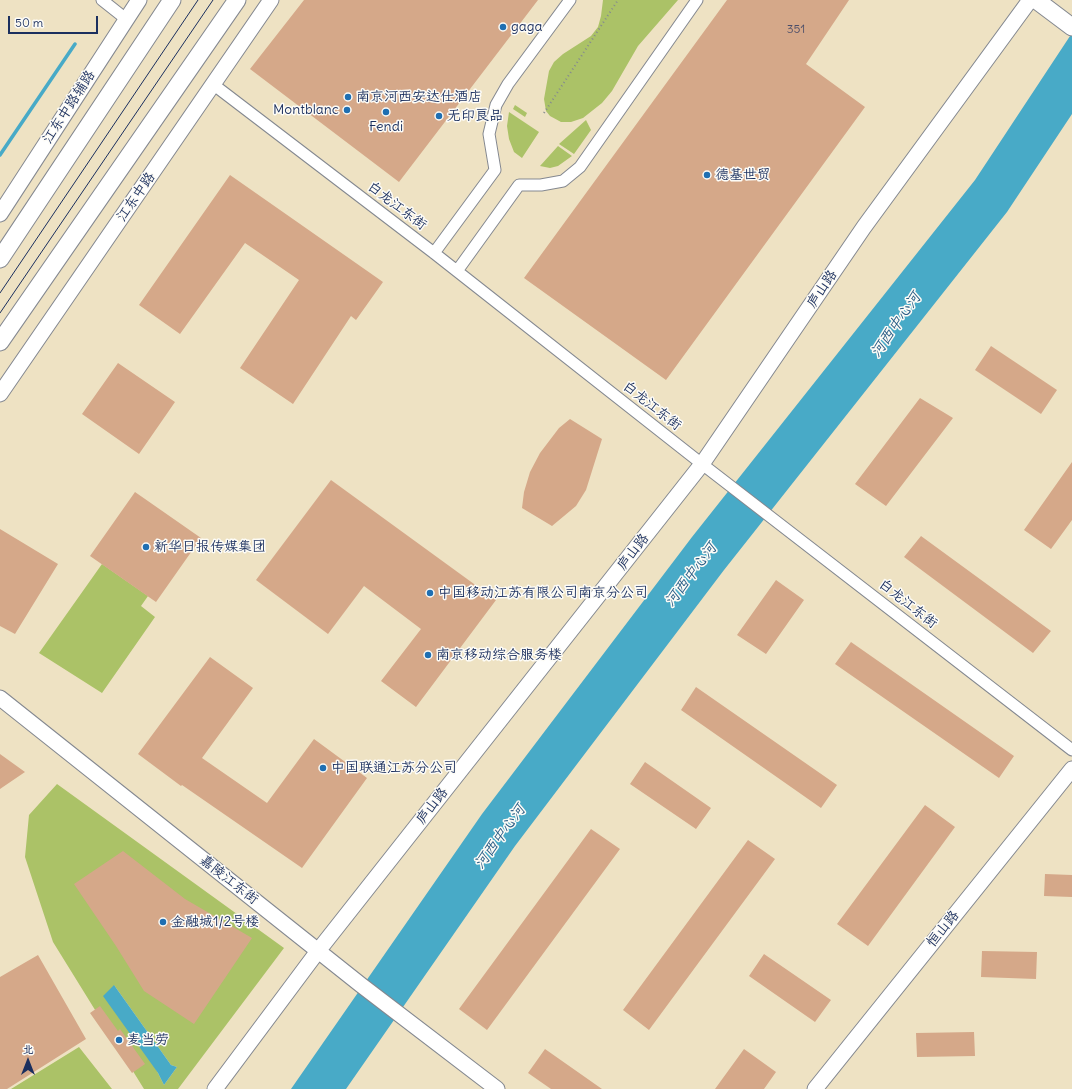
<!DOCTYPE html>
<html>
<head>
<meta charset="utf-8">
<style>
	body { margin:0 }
	#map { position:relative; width:1072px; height:1089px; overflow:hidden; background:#eee2c3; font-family:Delius,"LXGW WenKai TC",sans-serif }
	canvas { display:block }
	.north { position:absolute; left:8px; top:1041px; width:40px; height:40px; -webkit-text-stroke:3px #fdfcf7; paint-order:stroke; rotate:0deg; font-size:11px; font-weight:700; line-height:16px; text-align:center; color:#1b2f5e }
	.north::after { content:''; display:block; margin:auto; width:14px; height:18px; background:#1b2f5e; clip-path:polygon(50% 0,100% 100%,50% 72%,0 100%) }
	.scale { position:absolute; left:8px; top:16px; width:90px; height:18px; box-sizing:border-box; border:2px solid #1b2f5e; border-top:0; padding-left:5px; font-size:12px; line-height:14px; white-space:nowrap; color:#1b2f5e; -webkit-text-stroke:3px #fdfcf7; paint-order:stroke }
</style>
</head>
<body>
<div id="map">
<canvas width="1072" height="1089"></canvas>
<div class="north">北</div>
<div class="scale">50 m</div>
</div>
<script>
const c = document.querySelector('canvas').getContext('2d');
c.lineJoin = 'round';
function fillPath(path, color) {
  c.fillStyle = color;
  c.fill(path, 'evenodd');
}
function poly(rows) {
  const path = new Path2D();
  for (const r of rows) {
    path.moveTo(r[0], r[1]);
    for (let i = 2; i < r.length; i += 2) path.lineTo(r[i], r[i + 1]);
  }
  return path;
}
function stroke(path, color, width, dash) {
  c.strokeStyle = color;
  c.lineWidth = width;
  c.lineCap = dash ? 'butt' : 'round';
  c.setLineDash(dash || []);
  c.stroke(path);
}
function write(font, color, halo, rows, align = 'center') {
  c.font = font + ' Delius,"LXGW WenKai TC",sans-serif';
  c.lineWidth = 3;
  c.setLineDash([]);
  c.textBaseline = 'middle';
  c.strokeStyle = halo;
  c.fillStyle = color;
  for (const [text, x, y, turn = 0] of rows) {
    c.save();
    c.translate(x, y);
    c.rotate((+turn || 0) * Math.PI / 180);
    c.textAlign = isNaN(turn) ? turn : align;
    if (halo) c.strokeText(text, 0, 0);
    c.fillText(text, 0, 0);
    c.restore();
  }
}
const green = poly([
	[603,0,678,0,638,46,612,91,602,103,583,118,571,122,561,122,550,116,546,111,544,99,549,71,554,62,563,54,591,36,598,27,601,16],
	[515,105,527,113,525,117,513,109],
	[509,112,539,132,522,158,514,152,509,139,507,126],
	[586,120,591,130,574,154,559,144],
	[558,146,572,156,558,166,550,168,540,166],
	[102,564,148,596,141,606,155,617,102,693,39,653],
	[57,784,284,948,178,1089,144,1089,53,942,25,857,29,815],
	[114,985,171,1065,177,1067,164,1085],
	[79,1047,112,1089,11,1089]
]);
const water = poly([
	[1072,33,1072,114,1007,212,724,570,515,846,346,1089,291,1089,482,814,692,537,975,180],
	[114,985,171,1065,177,1067,164,1085,158,1073,103,996]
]);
const stream = poly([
	[0,155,75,44]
]);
const building = poly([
	[304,0,538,0,399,182,250,69],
	[727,0,849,0,806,64,865,107,666,380,524,278],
	[230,175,383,282,356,320,351,316,293,404,240,368,299,280,245,243,180,334,139,305],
	[991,346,1057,390,1041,414,975,370],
	[118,363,175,402,139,454,82,414],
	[920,398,953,418,886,506,855,484],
	[570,419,602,439,586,490,576,506,552,526,522,508,524,492,530,472,540,453,559,428],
	[1072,462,1072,520,1051,549,1024,530],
	[331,480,496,600,416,707,381,681,421,629,364,586,328,634,256,580],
	[135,492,201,538,156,602,90,556],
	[0,529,58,564,15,634,0,626],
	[921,536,1051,631,1033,653,904,557],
	[776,580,804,600,766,654,737,635],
	[851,642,1014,756,999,778,835,664],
	[210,657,253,688,202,758,267,803,314,739,367,778,302,868,182,785,181,786,138,754],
	[696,687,837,785,821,808,681,710],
	[0,754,25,772,0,789],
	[645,762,711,808,696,829,630,784],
	[925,805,955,827,868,946,837,924],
	[591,829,620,849,487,1030,459,1009],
	[748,840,775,859,649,1030,623,1010],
	[123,851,185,899,252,938,194,1024,144,991,116,946,74,884],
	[1045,874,1072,875,1072,897,1044,896],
	[982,951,1037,952,1036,979,981,977],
	[764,954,831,1000,815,1022,749,976],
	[38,955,86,1039,7,1089,0,1089,0,977],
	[100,1006,118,1031,120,1029,145,1064,132,1073,90,1013],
	[974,1032,975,1056,917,1057,916,1033],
	[545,1049,602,1089,551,1089,528,1073],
	[744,1049,776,1072,764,1089,715,1089]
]);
const path = poly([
	[544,113,618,0]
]);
const street = poly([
	[102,0,126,19],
	[214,85,434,253,702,464,1072,750],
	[434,253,495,170,489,134,496,105,508,84,570,0],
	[457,271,519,185,541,185,563,181,580,167,697,0]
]);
const secondary = poly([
	[0,214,139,0],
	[0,394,271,0],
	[0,698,361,985,497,1089],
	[215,1089,318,951,702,464,864,227,1030,0],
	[815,1089,1072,769]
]);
const primary = poly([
	[1036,0,1072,27],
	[0,259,172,0],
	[0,342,237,0]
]);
const tram = poly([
	[0,293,198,0],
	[0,313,213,0]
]);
const markers = [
	[503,27,4,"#1f6fb2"],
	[348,97,4,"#1f6fb2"],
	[347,110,4,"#1f6fb2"],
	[386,112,4,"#1f6fb2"],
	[439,116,4,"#1f6fb2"],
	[707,175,4,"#1f6fb2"],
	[146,547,4,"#1f6fb2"],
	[430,593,4,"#1f6fb2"],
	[428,655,4,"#1f6fb2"],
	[323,768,4,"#1f6fb2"],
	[163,922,4,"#1f6fb2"],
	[119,1040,4,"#1f6fb2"]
];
const numberNames = [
	["351",796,30]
];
const poiNames = [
	["gaga",511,27],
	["南京河西安达仕酒店",356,97],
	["Montblanc",339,110,"right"],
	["无印良品",447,116],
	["Fendi",386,127,"center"],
	["德基世贸",715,175],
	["新华日报传媒集团",154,547],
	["中国移动江苏有限公司南京分公司",438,593],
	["南京移动综合服务楼",436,655],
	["中国联通江苏分公司",331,768],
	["金融城1/2号楼",171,922],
	["麦当劳",127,1040]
];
const streetNames = [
	["江东中路辅路",69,107,-57],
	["江东中路",136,197,-55],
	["白龙江东街",397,206,37],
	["庐山路",822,289,-56],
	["白龙江东街",652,406,38],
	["庐山路",633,552,-52],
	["白龙江东街",908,604,38],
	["庐山路",432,806,-52],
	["嘉陵江东街",229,880,38],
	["恒山路",943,929,-51]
];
const waterNames = [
	["河西中心河",896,325,-55],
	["河西中心河",691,575,-53],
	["河西中心河",500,837,-54]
];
fillPath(green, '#abc267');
fillPath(water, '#48aac7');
stroke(stream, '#48aac7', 3.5);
fillPath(building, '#d5a889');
stroke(street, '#848890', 13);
stroke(secondary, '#848890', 17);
stroke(primary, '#848890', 19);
stroke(path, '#848890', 2, [1, 3]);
stroke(street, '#fff', 11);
stroke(secondary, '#fff', 15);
stroke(primary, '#fff', 17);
stroke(tram, '#1b2f5e', 1);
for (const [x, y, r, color] of markers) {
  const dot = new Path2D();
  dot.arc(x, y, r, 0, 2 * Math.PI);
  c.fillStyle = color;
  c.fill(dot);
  stroke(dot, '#fdfcf7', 1.5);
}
write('12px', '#4a4d69', null, numberNames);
write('14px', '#1b2f5e', '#fdfcf7', poiNames, 'left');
write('14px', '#1b2f5e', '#fdfcf7', streetNames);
write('italic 15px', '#2d6088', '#fdfcf7', waterNames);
</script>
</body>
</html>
